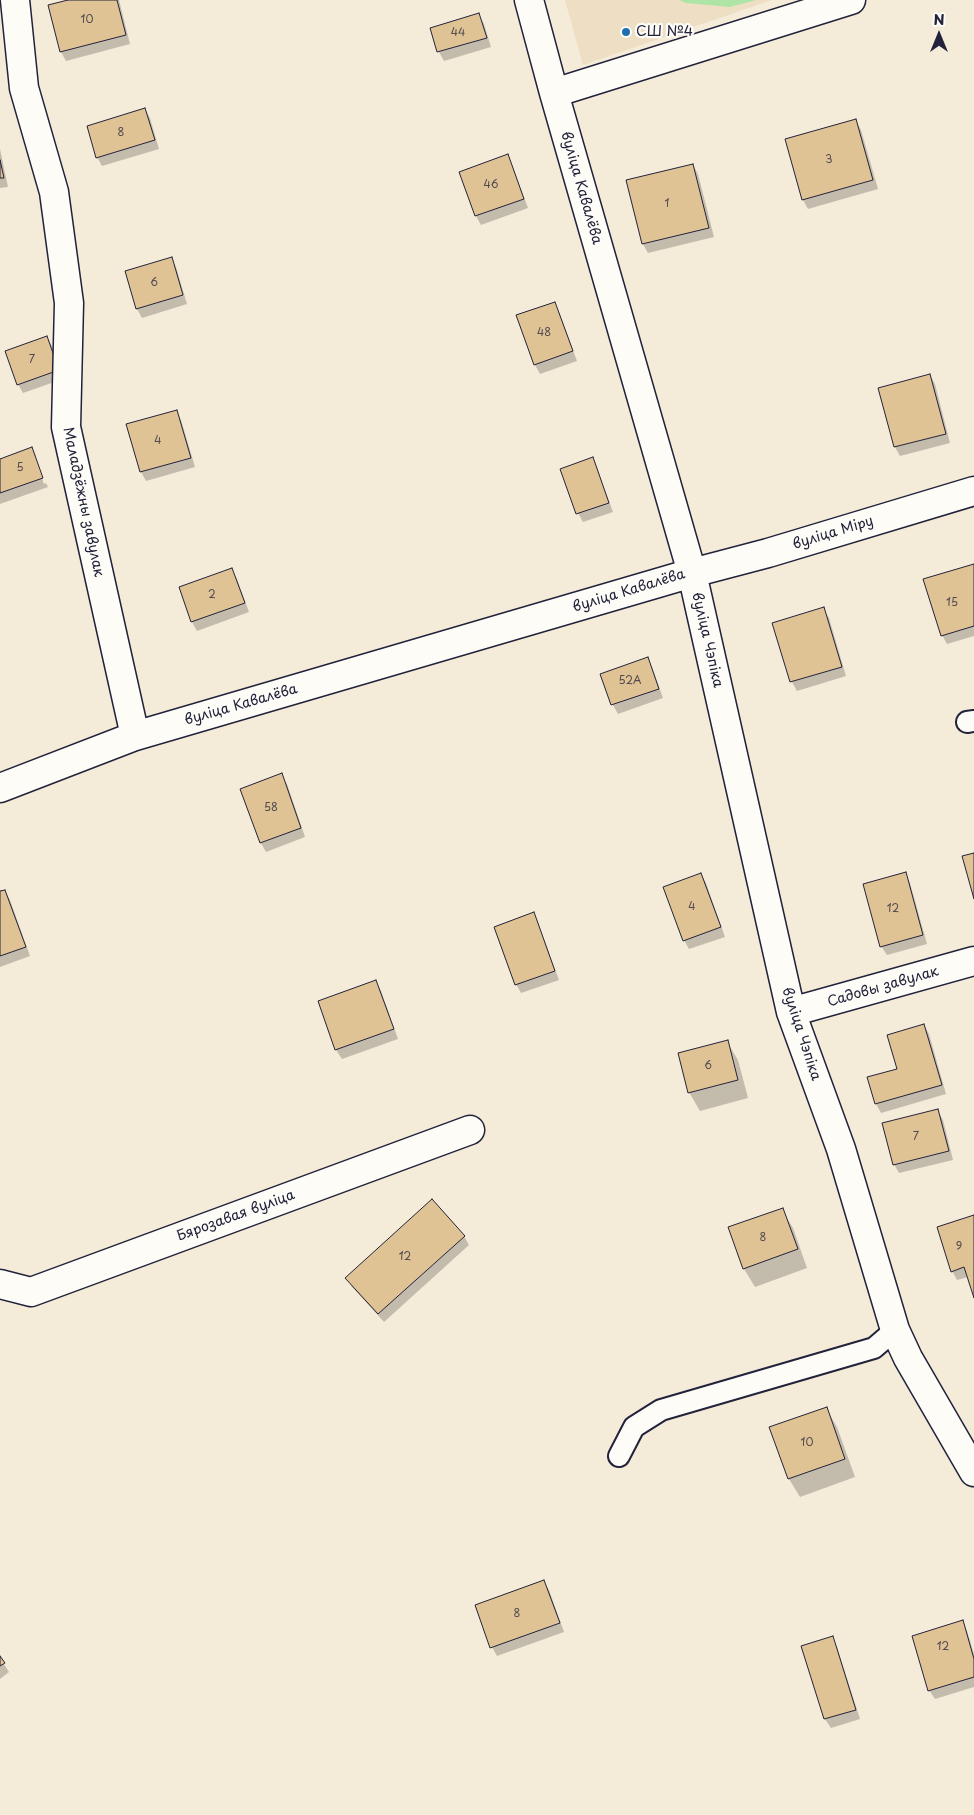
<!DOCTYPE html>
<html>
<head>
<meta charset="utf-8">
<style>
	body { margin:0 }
	#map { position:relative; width:974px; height:1815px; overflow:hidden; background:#f4ebd9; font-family:"Playpen Sans",sans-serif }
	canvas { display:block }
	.north { position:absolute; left:914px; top:10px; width:50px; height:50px; -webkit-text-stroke:4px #fdfcf7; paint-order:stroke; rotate:0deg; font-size:14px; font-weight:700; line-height:20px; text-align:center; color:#22223b }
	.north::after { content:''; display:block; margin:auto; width:18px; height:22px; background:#22223b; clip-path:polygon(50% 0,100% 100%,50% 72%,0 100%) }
</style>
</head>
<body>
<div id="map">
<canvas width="974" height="1815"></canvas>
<div class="north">N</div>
</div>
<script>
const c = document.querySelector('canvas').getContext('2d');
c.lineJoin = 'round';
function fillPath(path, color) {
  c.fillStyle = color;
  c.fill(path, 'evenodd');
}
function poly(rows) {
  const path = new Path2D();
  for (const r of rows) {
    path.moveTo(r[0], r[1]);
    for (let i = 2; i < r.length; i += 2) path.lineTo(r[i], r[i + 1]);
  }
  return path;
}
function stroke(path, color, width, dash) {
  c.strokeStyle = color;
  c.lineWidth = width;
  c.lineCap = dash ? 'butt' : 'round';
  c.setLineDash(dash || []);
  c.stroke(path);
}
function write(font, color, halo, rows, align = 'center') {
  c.font = font + ' "Playpen Sans",sans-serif';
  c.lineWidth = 4.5;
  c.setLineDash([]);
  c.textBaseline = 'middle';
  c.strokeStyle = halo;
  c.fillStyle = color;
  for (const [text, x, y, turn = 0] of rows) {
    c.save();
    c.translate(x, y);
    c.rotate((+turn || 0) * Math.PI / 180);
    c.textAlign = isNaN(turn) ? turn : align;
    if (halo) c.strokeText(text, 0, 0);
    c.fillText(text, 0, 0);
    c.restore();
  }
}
const built = poly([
	[565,0,772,0,583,65]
]);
const green = poly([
	[679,0,756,0,730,7,686,3]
]);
const shadow = poly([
	[73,0,119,0,130,44,66,61,61,52,49,6],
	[479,15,484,24,491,47,444,61,439,52,432,29],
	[145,109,150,118,159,149,102,166,97,157],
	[856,121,861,130,878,189,808,209,803,200,786,140],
	[0,149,8,187,0,188],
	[507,156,512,165,528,208,481,225,476,216,461,172],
	[693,165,698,174,714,237,648,253,643,244,627,181],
	[171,258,176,267,187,304,142,318,137,309,126,272],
	[554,303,559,312,577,361,540,374,535,365,517,316],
	[47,337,52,346,63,379,23,393,18,384],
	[930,375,935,384,950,443,900,456,895,447,880,388],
	[176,411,181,420,195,467,146,481,141,472,128,425],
	[32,448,36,456,34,456,44,484,46,483,48,487,0,504,0,460],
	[592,459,597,468,613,512,583,522,578,513],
	[974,565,974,636,947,644,942,635],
	[232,570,237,579,249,612,197,631,192,622,180,588],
	[823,609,829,618,846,676,797,691,792,682,774,624],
	[647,658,652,667,663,698,618,714,613,705,602,674],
	[281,775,287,784,305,837,266,852,261,843],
	[701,874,706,883,725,937,689,949,684,940],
	[905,874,910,883,927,944,887,955,881,946],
	[5,891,10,900,30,956,0,967,0,893],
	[533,914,538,923,559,980,521,993,516,984],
	[376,982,381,991,398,1039,342,1059,336,1050,319,1002],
	[924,1025,929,1034,946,1094,881,1113,876,1104,869,1078,898,1070],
	[727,1042,738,1060,748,1098,700,1111,689,1092],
	[938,1111,943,1120,953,1160,899,1173,894,1164],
	[782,1210,793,1228,807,1268,755,1287,744,1269],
	[974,1216,974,1294,968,1277,957,1280,952,1271],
	[464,1236,469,1245,384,1322,352,1287,347,1278],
	[826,1408,837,1427,855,1477,800,1497,789,1479],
	[543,1582,549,1590,564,1632,497,1656,492,1647,476,1606],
	[962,1622,967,1631,974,1654,974,1687,935,1699,929,1690],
	[832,1638,837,1647,860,1719,831,1728,825,1719,802,1647],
	[0,1658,9,1672,0,1679]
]);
const building = poly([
	[68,0,117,0,126,35,60,52,48,5,68,0],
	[479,13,487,38,437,52,430,28,479,13],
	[145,108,155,140,96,158,87,126,145,108],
	[856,119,873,180,802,200,785,139,856,119],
	[508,154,524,199,475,216,459,172,508,154],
	[0,160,4,178,0,178,0,160],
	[693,164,709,228,642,244,626,180,693,164],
	[172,257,183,295,136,309,125,271,172,257],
	[555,302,573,351,534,365,516,315,555,302],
	[47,336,59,370,17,385,5,351,47,336],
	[930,374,946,434,894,447,878,388,930,374],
	[177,410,191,458,140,472,126,424,177,410],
	[32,447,43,478,0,493,0,459,32,447],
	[593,457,609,503,576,514,560,469,593,457],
	[974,564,974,626,941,636,923,579,974,564],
	[232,568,245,603,191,622,179,587,232,568],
	[824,607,842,667,790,682,772,623,824,607],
	[648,657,659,689,611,705,600,674,648,657],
	[282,773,301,828,260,843,240,789,282,773],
	[974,853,974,899,962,856,974,853],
	[906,872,923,935,880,947,863,884,906,872],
	[701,873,721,927,683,941,663,887,701,873],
	[5,890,26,947,0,956,0,891,5,890],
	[534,912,555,971,515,985,494,927,534,912],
	[376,980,394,1029,335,1050,318,1001,376,980],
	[924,1024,942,1085,875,1104,867,1077,897,1069,887,1035,924,1024],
	[728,1040,738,1080,688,1093,678,1053,728,1040],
	[938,1109,949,1151,893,1165,882,1123,938,1109],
	[432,1199,465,1236,378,1314,345,1278,432,1199],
	[783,1208,798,1249,743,1269,728,1227,783,1208],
	[974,1215,974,1298,964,1267,951,1272,937,1227,974,1215],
	[827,1407,845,1459,788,1479,769,1427,827,1407],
	[544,1580,560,1623,490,1648,475,1605,544,1580],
	[963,1620,974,1659,974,1677,928,1691,912,1636,963,1620],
	[833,1636,856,1710,824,1719,801,1646,833,1636],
	[0,1656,5,1663,0,1666,0,1656]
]);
const service = poly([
	[967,722,974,721],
	[619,1456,634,1427,661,1410,874,1348,895,1330]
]);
const minor = poly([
	[15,0,24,88,54,192,69,303,66,427,135,736],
	[554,93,851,0],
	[974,491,768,553,692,573,791,1012,841,1149,895,1330,908,1358,974,1472],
	[0,788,135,736,692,573,554,93,529,0],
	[791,1012,974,961],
	[0,1284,31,1292,470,1130]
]);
const markers = [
	[626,32,5,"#1f6fb2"]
];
const numberNames = [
	["10",87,20],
	["44",458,33],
	["8",121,133],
	["3",829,160],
	["46",491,185],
	["1",667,204],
	["6",154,283],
	["48",544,333],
	["7",32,360],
	["4",158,441],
	["5",20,468],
	["2",212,595],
	["15",952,603],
	["52А",630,681],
	["58",271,808],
	["4",692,907],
	["12",893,909],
	["6",708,1066],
	["7",916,1137],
	["8",763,1238],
	["9",959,1247],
	["12",405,1257],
	["10",807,1443],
	["8",517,1614],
	["12",943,1647]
];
const poiNames = [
	["СШ №4",636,32]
];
const streetNames = [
	["вуліца Кавалёва",581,188,74],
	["Маладзёжны завулак",83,502,78],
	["вуліца Міру",833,533,-17],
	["вуліца Кавалёва",629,591,-17],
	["вуліца Чэпіка",707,640,77],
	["вуліца Кавалёва",241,705,-16],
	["Садовы завулак",883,987,-16],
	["вуліца Чэпіка",801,1034,72],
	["Бярозавая вуліца",236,1216,-20]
];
fillPath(built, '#eedfc4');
fillPath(green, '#aee4a6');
fillPath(shadow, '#0003');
fillPath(building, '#e0c394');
stroke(building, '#22223b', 1);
stroke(service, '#22223b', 24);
stroke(minor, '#22223b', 31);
stroke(service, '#fdfcf7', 20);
stroke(minor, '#fdfcf7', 28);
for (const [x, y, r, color] of markers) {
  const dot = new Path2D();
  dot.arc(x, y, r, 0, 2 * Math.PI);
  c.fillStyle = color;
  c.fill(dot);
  stroke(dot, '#fdfcf7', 2);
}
write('11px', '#524a51', null, numberNames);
write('14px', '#22223b', '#fdfcf7', poiNames, 'left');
write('14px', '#22223b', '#fdfcf7', streetNames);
</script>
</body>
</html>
